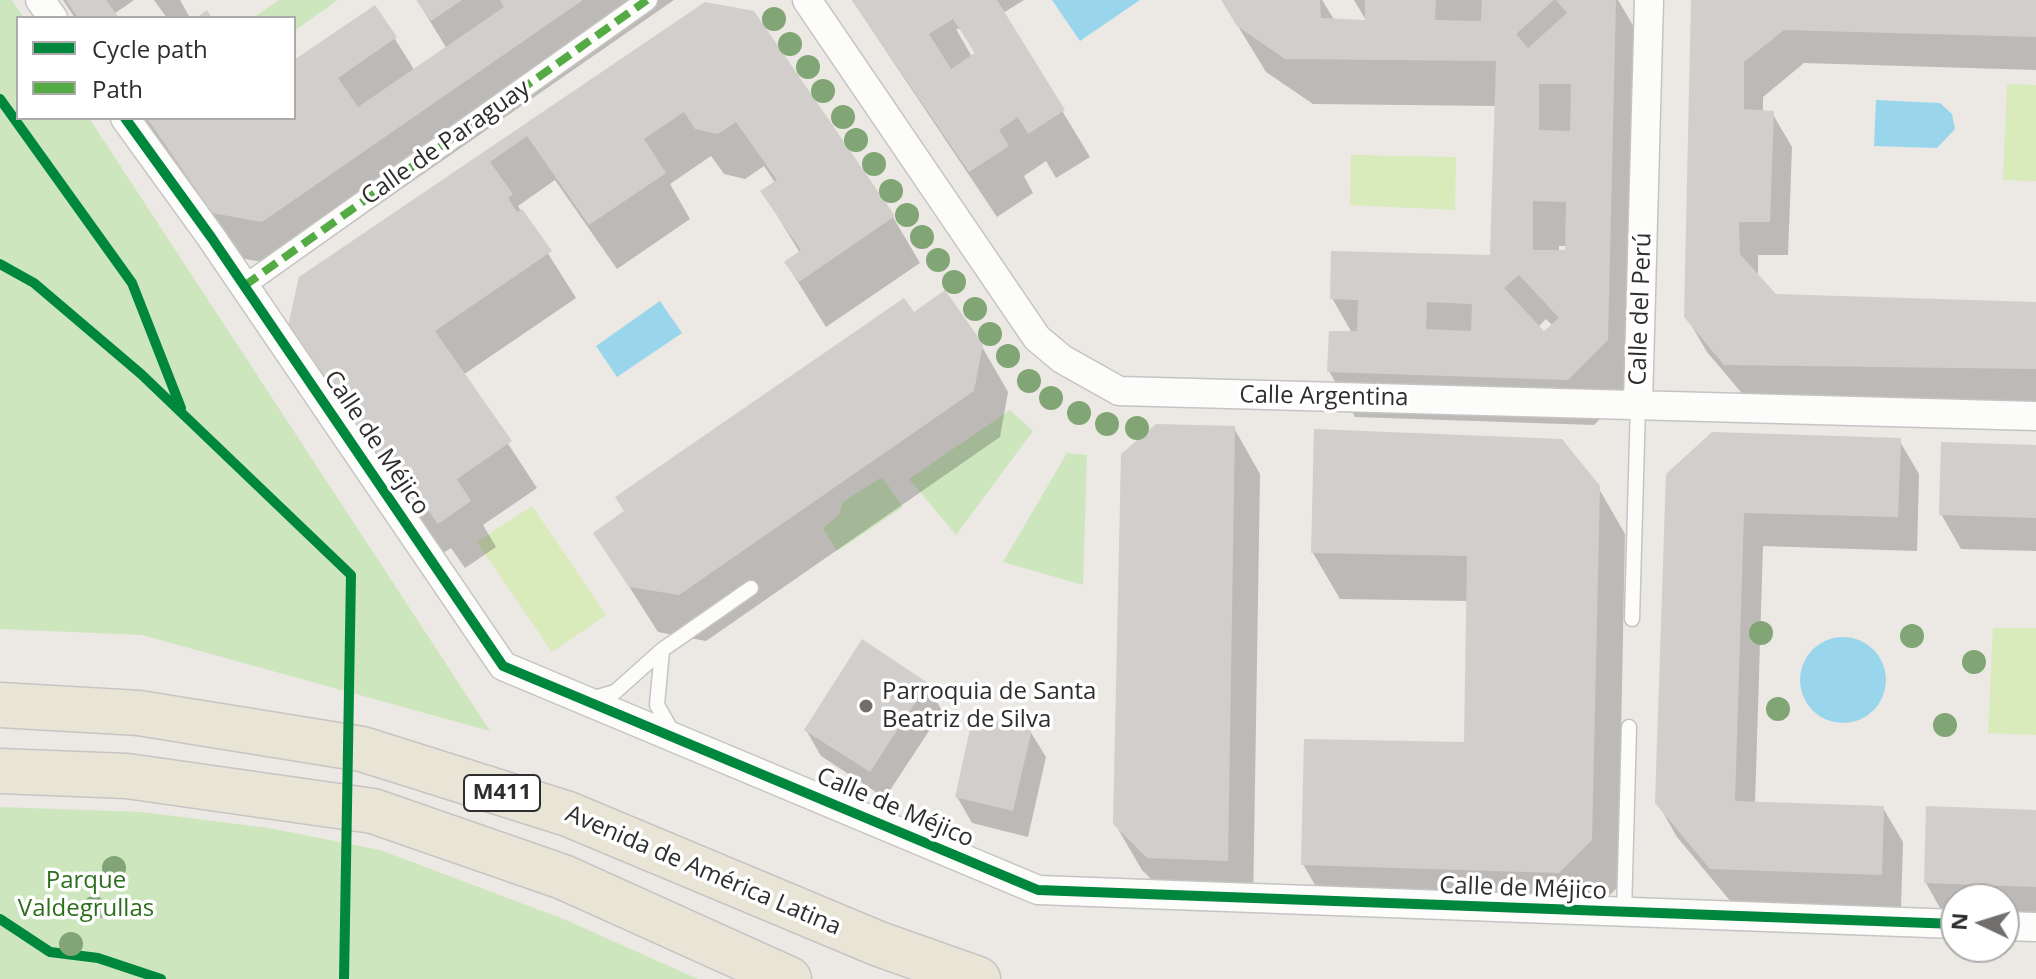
<!DOCTYPE html>
<html>
<head>
<meta charset="utf-8">
<style>
	body { margin:0 }
	#map { position:relative; width:2036px; height:979px; overflow:hidden; background:#ece8e4; font-family:"Open Sans",sans-serif }
	canvas { display:block }
	.legend { position:absolute; left:16px; top:16px; width:280px; height:104px; box-sizing:border-box; background:#fff; border:2px solid #ababab; margin:0; padding:10px 14px; list-style:none; font-size:24px; color:#2e2e2e }
	.legend li { display:flex; align-items:center; gap:16px; height:40px }
	.legend b { width:40px; border:2px solid #ababab }
	.north { position:absolute; left:1940px; top:883px; width:80px; height:80px; box-sizing:border-box; background:#fff; border:2px solid #ababab; border-radius:50%; rotate:274deg; font-size:22px; font-weight:700; line-height:32px; text-align:center; color:#2e2e2e }
	.north::after { content:''; display:block; margin:auto; width:28px; height:36px; background:#706f6e; clip-path:polygon(50% 0,100% 100%,50% 72%,0 100%) }
</style>
</head>
<body>
<div id="map">
<canvas width="2036" height="979"></canvas>
<ul class="legend">
<li><b style="height:10px;background:#00873e"></b>Cycle path</li>
<li><b style="height:10px;background:#54ab44"></b>Path</li>
</ul>
<div class="north">N</div>
</div>
<script>
const c = document.querySelector('canvas').getContext('2d');
c.lineJoin = 'round';
function fillPath(path, color) {
  c.fillStyle = color;
  c.fill(path, 'evenodd');
}
function poly(rows) {
  const path = new Path2D();
  for (const r of rows) {
    if (r.length === 3) {
      path.moveTo(r[0] + r[2], r[1]);
      path.arc(r[0], r[1], r[2], 0, 2 * Math.PI);
      continue;
    }
    path.moveTo(r[0], r[1]);
    for (let i = 2; i < r.length; i += 2) path.lineTo(r[i], r[i + 1]);
  }
  return path;
}
function stroke(path, color, width, dash) {
  c.strokeStyle = color;
  c.lineWidth = width;
  c.lineCap = dash ? 'butt' : 'round';
  c.setLineDash(dash || []);
  c.stroke(path);
}
function write(font, color, halo, rows, align = 'center') {
  c.font = font + ' "Open Sans",sans-serif';
  c.lineWidth = 7;
  c.setLineDash([]);
  c.textBaseline = 'middle';
  c.strokeStyle = halo;
  c.fillStyle = color;
  for (const [text, x, y, turn = 0] of rows) {
    c.save();
    c.translate(x, y);
    c.rotate((+turn || 0) * Math.PI / 180);
    c.textAlign = isNaN(turn) ? turn : align;
    if (halo) c.strokeText(text, 0, 0);
    c.fillText(text, 0, 0);
    c.restore();
  }
}
const green = poly([
	[0,0,12,0,24,18,18,18,18,118,89,118,490,731,142,635,0,629],
	[279,0,338,0,294,31,294,18,253,18],
	[1010,410,1033,431,956,535,909,479],
	[1067,453,1087,455,1083,585,1003,562],
	[882,477,903,507,837,551,823,528,839,515,843,502],
	[0,807,142,812,269,828,380,850,566,920,698,979,0,979]
]);
const pitch = poly([
	[2007,84,2036,85,2036,181,2003,180],
	[1351,155,1456,157,1455,210,1350,205],
	[532,506,606,615,552,652,477,542],
	[1993,628,2036,628,2036,735,1988,733]
]);
const water = poly([
	[1052,0,1140,0,1080,41],
	[1876,100,1940,103,1952,114,1955,129,1937,148,1874,146],
	[660,301,682,333,617,377,596,346],
	[1843,680,43]
]);
const shadow = poly([
	[63,0,134,0,114,14,116,18,75,18],
	[154,0,180,0,190,18,167,18],
	[417,0,674,0,289,267,240,258,144,118,294,118,294,63,375,7,415,71,447,49],
	[852,0,1024,0,1003,13,1090,157,1056,178,1046,161,1024,176,1033,193,997,217],
	[956,29,961,29,980,62,976,64],
	[1222,0,1322,0,1335,21,1367,22,1354,0,1618,0,1641,39,1633,386,1594,425,1355,417,1329,371,1352,333,1332,298,1492,257,1497,106,1313,104,1266,72],
	[1559,246,1567,246,1567,252,1559,252],
	[1546,319,1553,326,1544,334,1538,327],
	[1693,0,2036,0,2036,70,1804,63,1763,97,1763,112,1772,113,1792,147,1788,255,1758,255,1758,277,1775,295,2036,304,2036,402,1746,398,1707,352,1686,316],
	[706,4,893,217,920,263,826,327,786,263,800,253,763,192,776,184,764,166,745,179,724,174,711,156,670,184,690,219,617,269,555,180,518,206,576,298,463,375,537,488,483,525,496,547,465,568,451,548,443,553,317,372,290,325,301,279],
	[914,314,981,345,1008,392,1000,437,706,641,658,632,595,533],
	[1234,428,1260,474,1253,906,1175,903,1142,870,1115,824],
	[1899,440,1919,474,1917,551,1763,546,1755,804,1883,808,1903,842,1901,908,1732,903,1677,837,1657,802,1668,475],
	[2036,447,2036,551,1961,549,1941,514],
	[1598,487,1625,534,1618,887,1586,918,1329,910,1303,864,1466,744,1469,601,1340,599,1313,553],
	[927,684,942,711,885,798,821,756,806,730],
	[1030,731,1046,757,1028,837,972,823,957,797],
	[2036,812,2036,920,2004,919,2004,899,1956,899,1956,918,1945,917,1926,883]
]);
const building = poly([
	[66,0,106,0,119,18,78,18],
	[416,0,462,0,431,21],
	[500,0,583,0,262,222,212,213,147,118,294,118,294,60,375,5,397,37,338,78,358,107,504,7],
	[852,0,997,0,1065,110,1028,134,1018,117,999,130,1009,146,969,172],
	[953,19,975,53,951,69,929,34],
	[1221,0,1320,0,1321,18,1365,20,1365,0,1436,0,1435,20,1481,21,1482,0,1554,0,1516,34,1528,48,1567,13,1556,0,1616,0,1608,340,1568,380,1327,372,1329,331,1357,331,1358,300,1330,299,1331,251,1490,255,1496,61,1285,59,1237,26],
	[1539,84,1571,84,1570,131,1539,130],
	[1533,201,1566,202,1565,250,1533,250],
	[1519,275,1559,318,1544,331,1504,288],
	[1427,302,1472,304,1471,331,1426,329],
	[1691,0,2036,0,2036,37,1784,30,1744,62,1744,109,1774,111,1770,222,1739,222,1740,254,1776,294,2036,302,2036,369,1724,365,1684,317],
	[705,2,754,11,895,216,799,282,784,262,801,250,760,191,777,180,736,122,718,134,695,129,684,112,644,139,666,173,589,225,527,136,490,162,513,194,508,198,517,212,522,209,552,251,435,331,512,441,457,479,471,501,438,524,423,503,415,508,288,326,299,277],
	[207,10,212,18,196,18],
	[945,290,983,344,974,391,679,595,629,587,593,533,624,511,615,497,904,298,914,312],
	[1156,424,1235,426,1228,861,1147,858,1113,824,1121,454],
	[1314,429,1562,439,1600,486,1592,840,1559,873,1301,865,1304,739,1464,742,1467,556,1311,553],
	[1712,432,1901,438,1898,517,1744,513,1735,801,1884,806,1882,875,1710,869,1655,803,1666,474],
	[1941,442,2036,445,2036,518,1939,515],
	[862,639,928,683,870,772,804,730],
	[973,716,1032,729,1013,811,955,797],
	[1926,806,2036,810,2036,887,1924,883]
]);
const service = poly([
	[1632,619,1638,404],
	[662,650,657,705,673,733],
	[591,699,615,692,662,650,751,588],
	[1624,913,1629,727]
]);
const pedestrian = poly([
	[244,286,647,0]
]);
const minor = poly([
	[40,0,53,18],
	[807,0,1037,338,1062,359,1119,391,2036,416],
	[125,118,211,237,503,666,1038,890,1956,924],
	[1638,404,1649,0],
	[2004,926,2036,927]
]);
const primary = poly([
	[0,705,139,713,362,749,568,814,879,944,978,979],
	[0,771,127,776,373,811,563,877,789,979]
]);
const quiet = poly([
	[244,286,647,0]
]);
const cycleway = poly([
	[0,99,132,283,181,408],
	[125,118,211,237,503,666,1038,890,1956,924],
	[0,264,34,283,141,374,351,575,344,979],
	[0,919,50,952,98,958,161,979]
]);
const trees = [
	[774,19],
	[790,44],
	[808,67],
	[823,91],
	[843,117],
	[856,140],
	[874,164],
	[891,191],
	[907,215],
	[922,237],
	[938,260],
	[954,282],
	[975,309],
	[990,334],
	[1008,356],
	[1029,381],
	[1051,398],
	[1079,413],
	[1107,424],
	[1137,428],
	[1761,633],
	[1912,636],
	[1974,662],
	[1778,709],
	[1945,725],
	[114,868],
	[94,908],
	[71,944]
];
const markers = [
	[866,706,8,"#706f6e"]
];
const shields = [
	[502,793,76]
];
const shieldNames = [
	["M411",502,793]
];
const streetNames = [
	["Calle de Paraguay",446,143,-35],
	["Calle del Perú",1641,309,-88],
	["Calle Argentina",1324,397,1],
	["Calle de Méjico",376,443,56],
	["Calle de Méjico",895,808,23],
	["Avenida de América Latina",703,871,23],
	["Calle de Méjico",1523,889,2]
];
const poiNames = [
	["Parroquia de Santa",882,692],
	["Beatriz de Silva",882,720]
];
const parkNames = [
	["Parque",86,881],
	["Valdegrullas",86,909]
];
fillPath(green, '#cee6be');
fillPath(pitch, '#d9eabb');
fillPath(water, '#99d6ec');
fillPath(shadow, '#0003');
fillPath(building, '#d1cecb');
stroke(service, '#c5c4c5', 17);
stroke(pedestrian, '#c5c4c5', 23);
stroke(minor, '#c5c4c5', 31);
stroke(primary, '#c6c5c4', 47);
stroke(service, '#fcfcfb', 14);
stroke(pedestrian, '#fcfcfb', 20);
stroke(minor, '#fcfcfb', 28);
stroke(primary, '#e8e4d6', 44);
stroke(quiet, '#54ab44', 8, [16, 8]);
stroke(cycleway, '#00873e', 10);
c.fillStyle = '#82a575';
for (const [x, y] of trees) {
  c.beginPath();
  c.arc(x, y, 12, 0, 2 * Math.PI);
  c.fill();
}
for (const [x, y, r, color] of markers) {
  const dot = new Path2D();
  dot.arc(x, y, r, 0, 2 * Math.PI);
  c.fillStyle = color;
  c.fill(dot);
  stroke(dot, '#fff', 3);
}
for (const [x, y, w] of shields) {
  const box = new Path2D();
  box.roundRect(x - w / 2, y - 18, w, 36, 6);
  c.fillStyle = '#fff';
  c.fill(box);
  stroke(box, '#2e2e2e', 2);
}
write('bold 22px', '#2e2e2e', null, shieldNames);
write('24px', '#2e2e2e', '#fff', streetNames);
write('24px', '#2e2e2e', '#fff', poiNames, 'left');
write('24px', '#2c6e1b', '#fff', parkNames);
</script>
</body>
</html>
